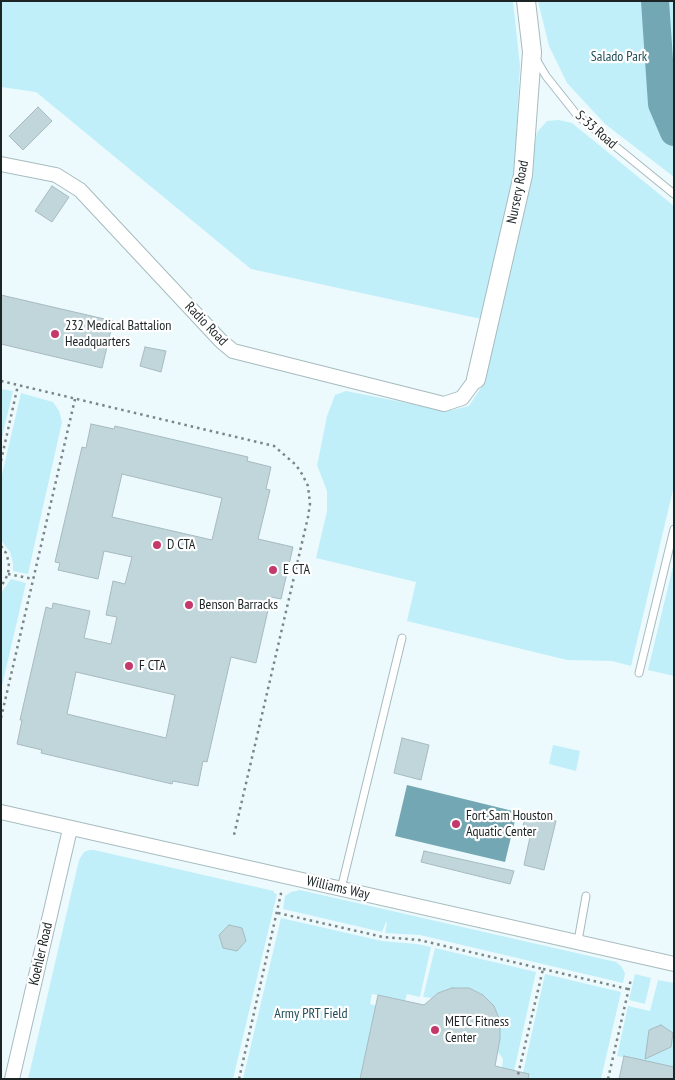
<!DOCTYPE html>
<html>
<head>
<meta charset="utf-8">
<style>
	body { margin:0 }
	#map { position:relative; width:675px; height:1080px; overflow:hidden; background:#edfafd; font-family:"PT Sans Narrow",sans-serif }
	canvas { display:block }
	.frame { position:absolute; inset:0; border:2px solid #1c2425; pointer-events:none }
</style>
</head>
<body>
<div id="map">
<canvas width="675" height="1080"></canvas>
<div class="frame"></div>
</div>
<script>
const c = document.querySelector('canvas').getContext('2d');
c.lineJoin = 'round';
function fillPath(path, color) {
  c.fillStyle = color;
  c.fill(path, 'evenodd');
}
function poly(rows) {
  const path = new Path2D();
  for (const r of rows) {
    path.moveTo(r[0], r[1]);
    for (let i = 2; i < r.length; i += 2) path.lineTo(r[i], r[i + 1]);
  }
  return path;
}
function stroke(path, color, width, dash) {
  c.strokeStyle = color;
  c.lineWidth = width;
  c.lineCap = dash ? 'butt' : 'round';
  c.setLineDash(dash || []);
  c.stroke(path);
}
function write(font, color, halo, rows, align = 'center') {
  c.font = font + ' "PT Sans Narrow",sans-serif';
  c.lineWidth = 4.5;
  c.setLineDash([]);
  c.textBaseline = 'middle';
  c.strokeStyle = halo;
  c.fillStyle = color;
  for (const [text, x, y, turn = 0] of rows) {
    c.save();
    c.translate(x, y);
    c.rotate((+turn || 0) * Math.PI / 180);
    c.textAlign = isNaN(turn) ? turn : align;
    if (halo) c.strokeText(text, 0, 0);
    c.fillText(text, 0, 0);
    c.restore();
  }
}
const green = poly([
	[1,1,513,1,520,66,514,176,481,319,251,269,36,92,1,87],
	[538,1,674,1,674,177,605,124,567,83,549,46],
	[559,120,572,123,674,206,674,486,631,666,612,661,567,660,407,621,416,582,316,558,327,511,327,491,317,465,318,461,327,416,335,395,346,391,427,407,452,410,469,406,482,386,532,166,534,148,537,132,547,121],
	[1,389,13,391,1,442],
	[21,393,53,402,59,411,62,422,28,574,13,571,13,563,10,552,1,540,1,479],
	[674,562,674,676,648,670],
	[11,579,26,583,1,690,1,593],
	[553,745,580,751,576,771,549,764],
	[89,850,94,850,274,891,274,893,277,894,233,1079,28,1079,79,860,84,852],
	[300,890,616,962,621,966,625,973,623,983,420,935,385,933,387,923,386,922,382,932,283,909,285,896,291,892],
	[281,918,382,941,417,944,431,947,420,997,407,994,405,1001,372,994,370,1004,376,1006,360,1079,243,1079],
	[435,948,536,972,514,1071,502,1068,503,1059,498,1052,500,1039,500,1021,494,1006,483,995,469,988,452,988,438,993,432,998,423,997],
	[545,974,621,992,601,1079,530,1079,522,1077],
	[635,974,651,978,645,1004,629,1000],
	[658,980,674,983,674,1067,617,1056,628,1006,650,1011]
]);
const water = poly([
	[407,785,517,812,505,862,395,836]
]);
const river = poly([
	[655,1,662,104,674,132]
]);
const building = poly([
	[38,107,52,121,23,150,9,136,38,107],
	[52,186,69,197,52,222,35,211,52,186],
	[1,295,113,321,102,368,1,344,1,295],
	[145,347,166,351,161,372,140,366,145,347],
	[91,424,114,429,115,426,248,457,247,461,271,467,266,489,270,490,258,539,293,547,281,599,271,597,256,663,231,657,207,762,203,761,198,786,173,781,172,784,41,753,42,750,17,744,22,720,20,720,46,607,52,609,53,603,90,611,84,638,111,644,117,617,106,615,113,581,125,584,132,557,104,551,98,579,58,570,60,563,55,562,82,447,86,448,91,424],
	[122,474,222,498,212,540,112,517,122,474],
	[76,672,175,695,166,738,67,714,76,672],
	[402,738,429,745,421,780,394,773,402,738],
	[526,814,556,821,544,870,524,865,530,837,521,835,526,814],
	[424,851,514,871,510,884,421,862,424,851],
	[229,925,242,928,246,941,237,951,223,948,219,935,229,925],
	[452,988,469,988,483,995,494,1006,500,1021,500,1039,495,1066,529,1074,528,1079,360,1079,378,995,424,1005,438,993,452,988],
	[661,1025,673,1033,671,1047,645,1059,649,1030,661,1025],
	[624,1056,674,1067,674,1079,619,1079,624,1056]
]);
const path = poly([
	[1,381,274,446,296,465,302,474,308,486,310,504,308,517,234,835],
	[1,461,18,385],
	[1,546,6,553,9,563,8,574,1,587],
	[8,574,33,579],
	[1,718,75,399],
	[278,913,383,937,419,940,543,969,517,1079],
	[543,969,628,989],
	[239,1079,282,889],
	[608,1079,631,979]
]);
const service = poly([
	[536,59,546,76,577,115,674,194],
	[639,673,674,529],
	[341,889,402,638],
	[578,941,586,896]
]);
const minor = poly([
	[1,164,56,175,80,190,221,341,233,351,444,404,462,398,476,379],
	[1,812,674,964],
	[12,1079,70,829]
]);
const tertiary = poly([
	[476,379,523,175,532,52,526,1]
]);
const markers = [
	[55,334,5,"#c4386a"],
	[157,545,5,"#c4386a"],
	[273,570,5,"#c4386a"],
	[189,605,5,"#c4386a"],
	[129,666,5,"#c4386a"],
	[456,824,5,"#c4386a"],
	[435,1030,5,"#c4386a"]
];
const parkNames = [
	["Salado Park",619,57],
	["Army PRT Field",311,1014]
];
const streetNames = [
	["S-33 Road",596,130,41],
	["Nursery Road",518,192,-79],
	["Radio Road",206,324,46],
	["Williams Way",338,888,13],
	["Koehler Road",41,954,-77]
];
const poiNames = [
	["232 Medical Battalion",65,326],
	["Headquarters",65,342],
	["D CTA",167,545],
	["E CTA",283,570],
	["Benson Barracks",199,605],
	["F CTA",139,666],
	["Fort Sam Houston",466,816],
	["Aquatic Center",466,832],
	["METC Fitness",445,1022],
	["Center",445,1038]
];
fillPath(green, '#c0effa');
fillPath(water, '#73a7b3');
stroke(river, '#73a7b3', 28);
fillPath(building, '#c1d6db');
stroke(building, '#a6babf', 1);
stroke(service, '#a6bbbf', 9);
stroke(minor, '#a6bbbf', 16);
stroke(tertiary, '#a6bbbf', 20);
stroke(path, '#7b8587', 2.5, [2.5, 4]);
stroke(service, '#fff', 7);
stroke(minor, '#fff', 14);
stroke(tertiary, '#fff', 18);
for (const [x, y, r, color] of markers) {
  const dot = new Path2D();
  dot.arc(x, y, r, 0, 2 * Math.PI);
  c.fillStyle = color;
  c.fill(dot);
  stroke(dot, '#fff', 2);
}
write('14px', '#1f4d57', '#fff', parkNames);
write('14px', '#1c2425', '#fff', streetNames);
write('14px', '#1c2425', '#fff', poiNames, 'left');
</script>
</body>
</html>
